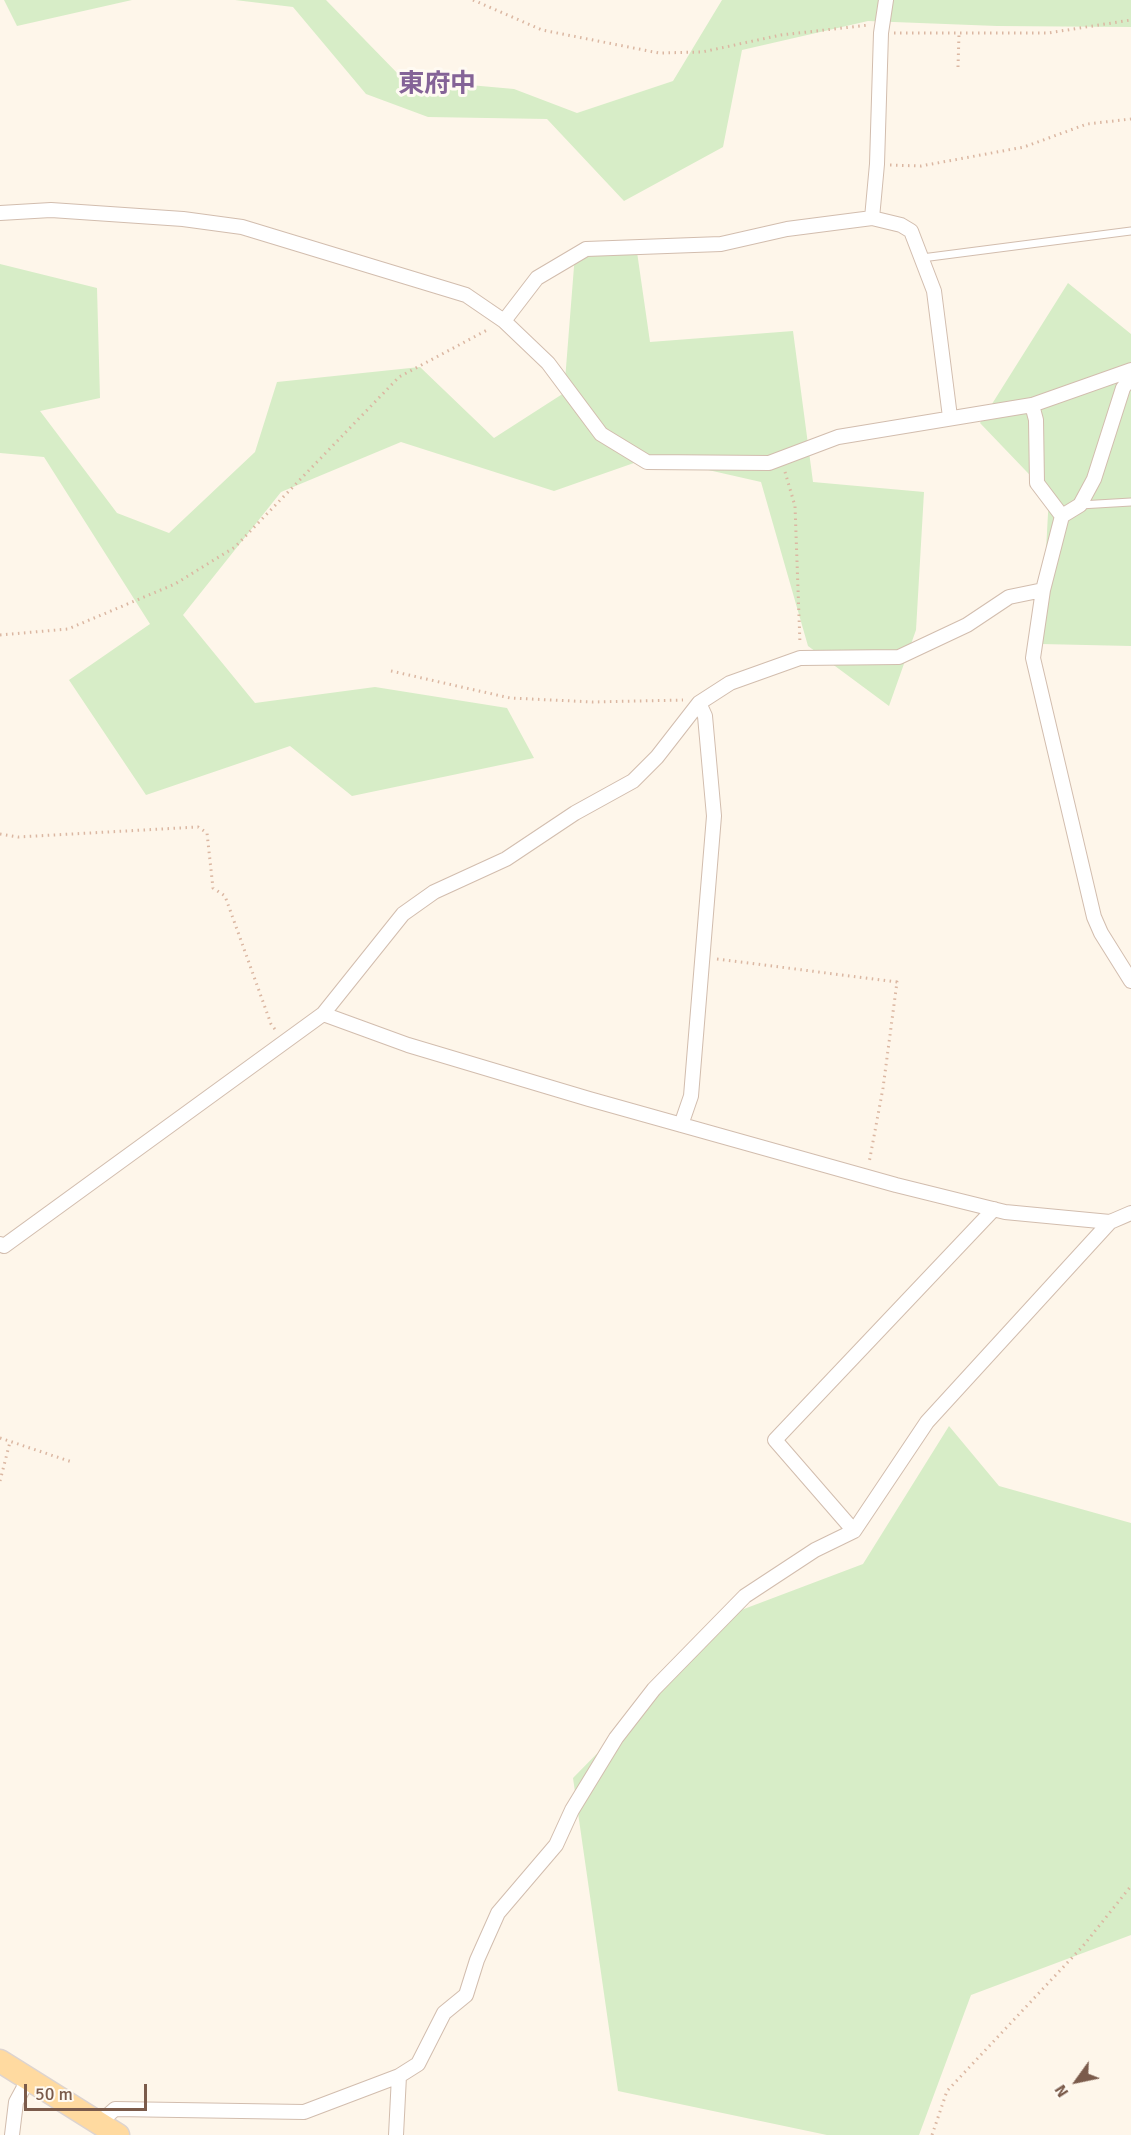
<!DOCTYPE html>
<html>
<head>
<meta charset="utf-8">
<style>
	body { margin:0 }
	#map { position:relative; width:1131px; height:2135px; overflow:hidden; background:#fef6ea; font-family:Signika,sans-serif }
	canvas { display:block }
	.north { position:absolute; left:1047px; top:2051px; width:60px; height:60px; -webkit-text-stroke:4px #fffaf2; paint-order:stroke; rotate:237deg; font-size:16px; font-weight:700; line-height:24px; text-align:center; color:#7b5b4b }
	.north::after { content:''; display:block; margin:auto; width:21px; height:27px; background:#7b5b4b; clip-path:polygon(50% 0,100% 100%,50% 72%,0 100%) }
	.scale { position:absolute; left:24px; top:2084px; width:123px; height:27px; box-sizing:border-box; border:3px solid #7b5b4b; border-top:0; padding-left:8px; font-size:18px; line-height:21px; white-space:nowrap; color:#7b5b4b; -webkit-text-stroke:4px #fffaf2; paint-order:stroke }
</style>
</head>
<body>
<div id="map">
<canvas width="1131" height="2135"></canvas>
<div class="north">N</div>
<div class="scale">50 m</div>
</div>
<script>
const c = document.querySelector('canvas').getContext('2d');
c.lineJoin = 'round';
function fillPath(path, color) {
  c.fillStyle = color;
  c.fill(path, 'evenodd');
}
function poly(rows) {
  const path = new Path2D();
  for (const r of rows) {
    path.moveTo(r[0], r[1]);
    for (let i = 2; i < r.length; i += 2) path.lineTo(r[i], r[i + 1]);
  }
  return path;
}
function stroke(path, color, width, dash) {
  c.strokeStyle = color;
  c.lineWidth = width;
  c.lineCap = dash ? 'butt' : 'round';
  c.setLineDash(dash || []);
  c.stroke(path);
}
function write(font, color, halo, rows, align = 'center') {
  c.font = font + ' Signika,"Noto Sans JP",sans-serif';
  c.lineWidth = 6;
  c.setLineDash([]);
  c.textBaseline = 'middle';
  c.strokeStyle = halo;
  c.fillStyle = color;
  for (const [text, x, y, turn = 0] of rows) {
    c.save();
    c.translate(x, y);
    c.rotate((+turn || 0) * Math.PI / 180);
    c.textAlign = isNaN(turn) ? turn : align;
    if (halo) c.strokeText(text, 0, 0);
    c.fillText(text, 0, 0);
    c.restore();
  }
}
const green = poly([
	[4,0,132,0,17,26],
	[235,0,326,0,403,79,514,89,577,113,673,81,722,0,1131,0,1131,27,997,26,868,21,742,50,723,147,624,201,547,119,428,117,366,94,293,7],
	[637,252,650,342,793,331,813,482,924,492,916,630,889,706,808,646,761,482,651,457,554,491,401,442,281,492,183,615,255,703,375,687,507,708,534,758,352,796,290,746,146,795,69,680,150,624,44,457,0,453,0,264,97,288,100,398,40,411,117,513,169,533,255,452,277,382,420,367,494,438,564,393,575,254],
	[1068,283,1131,334,1131,646,1041,644,1049,495,980,423],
	[949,1426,999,1486,1131,1523,1131,1935,971,1995,919,2135,827,2135,618,2091,573,1778,736,1612,863,1564]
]);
const path = poly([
	[473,0,542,30,659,53,702,52,781,35,869,25],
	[894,33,1048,33,1131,20],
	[958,67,959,34],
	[890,165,921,166,1024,147,1087,124,1131,119],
	[785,472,795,506,800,644],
	[0,635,68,629,175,584,235,547,399,377,489,329],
	[391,671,510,698,593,702,683,700],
	[0,834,18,837,198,827,207,833,213,888,225,896,271,1024,277,1032],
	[717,959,897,982,883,1088,869,1163],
	[0,1438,72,1462],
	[0,1481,10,1442],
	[932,2135,947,2091,1083,1946,1131,1886]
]);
const lane = poly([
	[922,258,1131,231],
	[1080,505,1131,502]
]);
const street = poly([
	[0,213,51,210,183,219,242,227,466,295,504,321,548,363,601,434,647,462,769,463,838,437,1032,405],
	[872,218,877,164,881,33,886,0],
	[504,321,537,278,586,249,721,244,787,229,872,218,901,225,911,231,934,291,950,417],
	[1131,370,1032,405,1036,420,1037,483,1062,516,1043,590,1033,658,1094,917,1101,933,1131,981],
	[1062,516,1080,505,1094,479,1123,388,1131,377],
	[323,1014,408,1045,589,1099,896,1185,1005,1212,1110,1222],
	[681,1125,691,1096,714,816,705,716,699,703],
	[0,1244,4,1246,323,1014,403,914,434,892,506,859,575,813,633,781,657,757,699,703,730,683,800,658,899,657,967,625,1009,597,1043,590],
	[854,1531,775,1440,994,1209],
	[99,2123,115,2109,304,2112,399,2076,418,2064,444,2013,466,1995,477,1960,498,1913,556,1845,572,1810,616,1738,654,1689,745,1596,815,1550,854,1531,927,1422,1110,1222,1131,1213],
	[12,2135,16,2102,29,2078],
	[396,2135,399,2076]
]);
const primary = poly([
	[0,2061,118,2135]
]);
const quarterNames = [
	["東府中",437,85]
];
fillPath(green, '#d7edc7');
stroke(lane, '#d2bdae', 9);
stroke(street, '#d2bdae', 16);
stroke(primary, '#ddd4d0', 25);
stroke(path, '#dbb7a2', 3, [1.5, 4.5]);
stroke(lane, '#fff', 7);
stroke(street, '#fff', 14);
stroke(primary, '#ffdaa0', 22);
write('bold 26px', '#846397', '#fffaf2', quarterNames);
</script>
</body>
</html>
